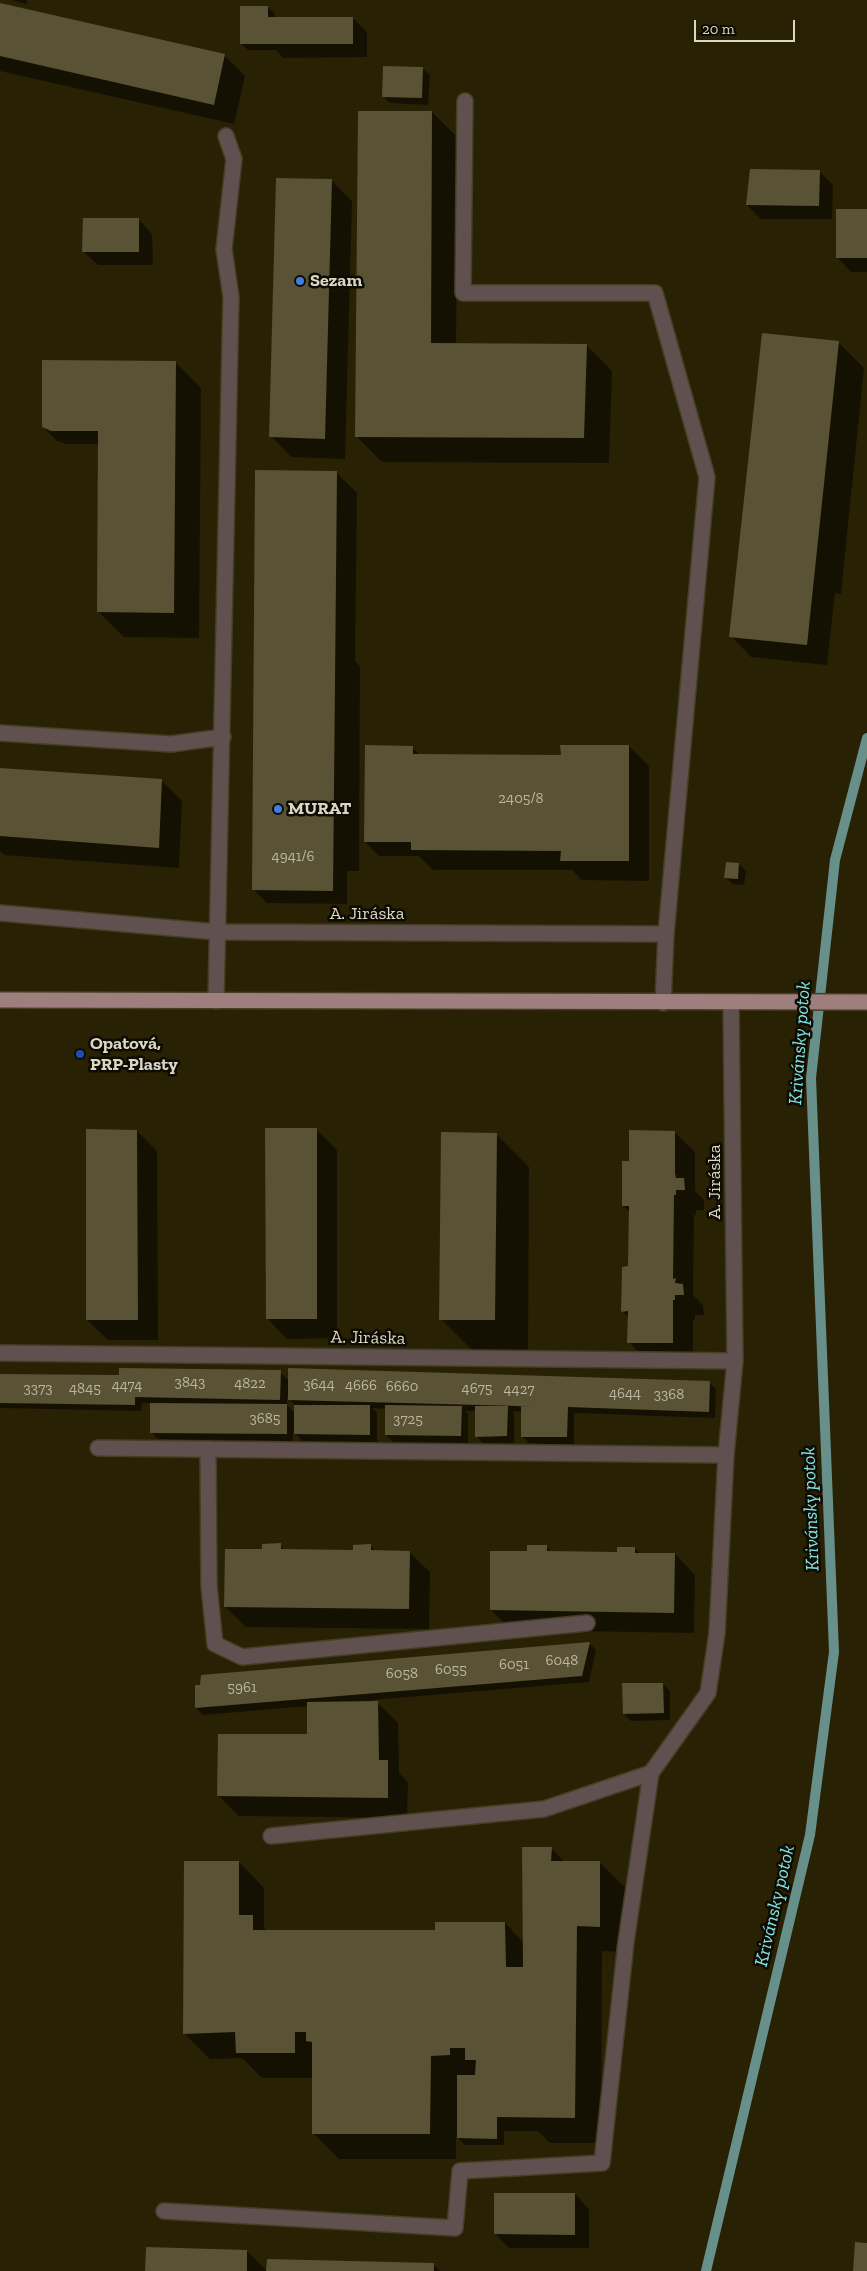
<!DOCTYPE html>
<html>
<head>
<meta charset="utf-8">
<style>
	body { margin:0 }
	#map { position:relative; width:867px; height:2271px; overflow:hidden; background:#282104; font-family:"Zilla Slab",serif }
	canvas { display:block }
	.scale { position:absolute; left:694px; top:20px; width:101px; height:22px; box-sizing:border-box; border:2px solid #dbd7c6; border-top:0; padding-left:6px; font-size:15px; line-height:18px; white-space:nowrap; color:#dbd7c6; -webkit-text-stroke:4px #0e0b02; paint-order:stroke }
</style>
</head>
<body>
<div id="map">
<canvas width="867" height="2271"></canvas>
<div class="scale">20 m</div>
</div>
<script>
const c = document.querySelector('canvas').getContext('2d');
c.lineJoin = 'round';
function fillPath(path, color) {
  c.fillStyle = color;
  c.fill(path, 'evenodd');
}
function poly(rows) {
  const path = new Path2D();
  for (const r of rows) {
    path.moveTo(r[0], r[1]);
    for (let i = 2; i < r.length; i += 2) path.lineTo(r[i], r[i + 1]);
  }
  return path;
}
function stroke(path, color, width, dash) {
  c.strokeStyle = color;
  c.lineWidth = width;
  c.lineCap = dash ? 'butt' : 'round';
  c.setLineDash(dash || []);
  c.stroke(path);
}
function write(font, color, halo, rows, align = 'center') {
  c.font = font + ' "Zilla Slab",serif';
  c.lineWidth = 5;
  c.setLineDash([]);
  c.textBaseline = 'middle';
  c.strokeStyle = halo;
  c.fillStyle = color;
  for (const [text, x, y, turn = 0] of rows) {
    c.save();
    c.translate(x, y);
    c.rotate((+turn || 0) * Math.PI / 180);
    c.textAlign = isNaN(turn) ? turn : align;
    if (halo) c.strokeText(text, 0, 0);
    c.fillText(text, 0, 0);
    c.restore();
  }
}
const shadow = poly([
	[11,0,27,0,27,4],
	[0,4,224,55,245,76,234,124,0,71],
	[268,7,275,14,275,18,353,18,367,32,367,57,283,58,276,50,248,50,241,44],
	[423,69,430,75,428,105,390,103,383,96],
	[432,112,458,138,456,345,586,345,612,371,609,463,382,462,356,436],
	[819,171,833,185,832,219,761,219,747,205],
	[332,181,352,201,345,459,291,457,271,436],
	[867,210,867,272,851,272,837,257],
	[138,219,152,234,153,265,98,265,83,251],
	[839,343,864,368,841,594,835,593,827,665,751,657,731,636],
	[175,362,201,388,199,638,124,637,99,612,99,444,67,444,57,441,43,427],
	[336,472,357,493,355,661,360,666,359,871,347,871,347,904,267,903,253,889],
	[629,746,649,766,649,881,582,880,572,870,433,870,419,856,379,856,365,842,412,747,420,755,562,756],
	[0,770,161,780,182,801,179,868,4,855,0,851],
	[739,864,746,871,744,885,733,884,726,878],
	[316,1129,337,1150,337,1338,287,1339,267,1318],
	[137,1131,157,1151,158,1340,108,1340,87,1320],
	[674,1132,695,1152,695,1191,704,1200,704,1210,696,1210,696,1215,694,1215,693,1295,703,1305,704,1315,695,1315,695,1320,693,1320,693,1363,649,1363,629,1342,629,1318,622,1311,629,1268,630,1212,623,1206,630,1163],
	[496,1134,529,1167,528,1353,474,1352,441,1319],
	[280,1372,289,1381,709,1382,716,1389,715,1418,574,1413,574,1444,544,1444,529,1443,522,1436,523,1412,514,1411,514,1443,483,1443,476,1436,477,1411,465,1411,468,1414,468,1443,393,1442,386,1435,386,1409,372,1408,377,1413,377,1442,302,1441,293,1432,293,1441,158,1439,151,1432,151,1403,142,1403,141,1411,0,1408,0,1375,120,1376],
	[287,1397,296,1406,295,1414,287,1405],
	[280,1545,286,1551,355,1551,371,1546,376,1552,409,1552,430,1572,429,1629,246,1627,225,1607,263,1550],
	[546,1546,552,1553,618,1554,635,1548,640,1554,675,1554,695,1575,694,1633,511,1630,491,1610,528,1553],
	[589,1643,596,1650,589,1682,371,1700,372,1702,377,1702,398,1723,399,1773,408,1782,407,1818,239,1816,218,1795,308,1735,308,1706,203,1715,196,1708],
	[663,1684,670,1691,670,1720,631,1721,624,1714],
	[551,1848,565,1862,600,1863,626,1888,625,1952,602,1951,601,2143,550,2143,538,2131,504,2131,504,2145,465,2145,456,2136,456,2159,339,2159,313,2133,313,2078,262,2078,242,2058,210,2059,184,2033,239,1862,264,1888,264,1928,267,1931,436,1932,505,1923,524,1943],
	[575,2194,589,2209,589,2248,509,2248,495,2234],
	[247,2251,267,2271,147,2271],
	[433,2264,440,2271,268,2271]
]);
const stream = poly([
	[706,2271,810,1835,834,1652,811,1078,835,860,867,738]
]);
const building = poly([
	[0,3,225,54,214,105,0,56],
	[240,6,268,6,268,17,353,17,353,44,240,44],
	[383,66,423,67,422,98,382,97],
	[358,111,432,111,431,343,587,344,584,438,355,437],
	[750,169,820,170,819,206,746,205],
	[276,178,332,179,325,439,269,437],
	[836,209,867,209,867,258,836,258],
	[83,218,139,218,139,252,82,252],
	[762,333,839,341,807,645,729,637],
	[42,360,176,361,174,613,97,612,98,431,51,431,42,427],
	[255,470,337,471,333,891,252,890],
	[365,745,413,746,413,754,561,755,560,745,629,745,629,861,560,861,561,851,411,850,411,842,364,842],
	[0,768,162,779,159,848,0,836],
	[726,862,739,863,738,879,724,878],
	[265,1128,317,1128,317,1319,266,1319],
	[86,1129,137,1130,138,1320,86,1320],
	[629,1130,675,1131,675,1173,676,1178,684,1178,685,1190,676,1190,676,1195,674,1195,673,1279,676,1278,675,1283,683,1284,684,1295,675,1295,675,1300,673,1300,673,1343,627,1343,628,1311,621,1312,622,1267,628,1266,629,1206,622,1206,622,1161,629,1161],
	[441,1132,497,1133,495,1320,439,1320],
	[119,1368,281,1370,280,1400,135,1397,135,1405,0,1403,0,1374,119,1375],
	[288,1368,710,1381,709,1412,568,1407,567,1437,521,1437,521,1406,557,1407,288,1400],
	[150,1403,287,1404,287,1434,150,1433],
	[294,1405,370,1405,370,1435,294,1434],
	[385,1405,462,1406,461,1436,385,1435],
	[475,1406,508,1406,507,1436,475,1437],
	[281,1543,281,1549,353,1550,353,1545,371,1544,371,1550,410,1551,409,1609,224,1607,225,1549,262,1549,262,1544],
	[527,1545,547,1545,547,1551,617,1552,617,1547,635,1547,635,1553,675,1553,674,1613,490,1610,490,1551,527,1551],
	[590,1642,582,1676,195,1708,195,1685,200,1685,201,1675],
	[622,1683,663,1683,664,1713,623,1714],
	[378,1701,379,1760,388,1760,388,1798,217,1796,218,1734,307,1734,307,1702],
	[522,1847,552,1847,551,1861,600,1861,600,1927,577,1926,575,2118,497,2117,497,2139,457,2138,457,2075,475,2075,476,2060,465,2060,465,2048,450,2048,450,2055,431,2056,430,2134,312,2134,312,2042,306,2041,306,2032,295,2032,295,2053,236,2053,235,2032,183,2034,184,1861,239,1861,239,1915,253,1915,253,1930,435,1930,435,1922,505,1922,506,1967,523,1967],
	[494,2193,575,2193,575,2235,494,2234],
	[855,2242,867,2243,867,2271,853,2271],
	[146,2247,247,2250,247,2271,145,2271],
	[267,2259,434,2263,434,2271,266,2271]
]);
const lane = poly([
	[465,101,463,293,655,293,707,477,666,934],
	[0,733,171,744,223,737],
	[216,1001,231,297,224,249,234,159,226,136],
	[208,1449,209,1586,215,1644,242,1657,587,1623],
	[271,1836,544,1809,651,1773,708,1693,717,1633],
	[164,2211,455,2228,460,2171,602,2163,626,1942,651,1773]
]);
const street = poly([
	[0,913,217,932,666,934,663,1003],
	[0,1353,735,1361],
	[98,1448,726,1455],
	[717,1633,726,1455,735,1361,731,1002]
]);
const primary = poly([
	[0,1000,867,1002]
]);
const markers = [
	[300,281,5,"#3f7fe0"],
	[278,809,5,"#3f7fe0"],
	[80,1054,5,"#1a4fb4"]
];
const numberNames = [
	["2405/8",521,799],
	["4941/6",293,857],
	["3843",190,1383],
	["4822",250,1384],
	["3644",319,1385],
	["4474",127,1386],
	["4666",361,1386],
	["6660",402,1387],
	["3373",38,1389],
	["4845",85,1389],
	["4675",477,1389],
	["4427",519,1390],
	["4644",625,1394],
	["3368",669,1395],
	["3685",265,1419],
	["3725",408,1420],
	["6048",562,1661],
	["6051",514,1665],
	["6055",451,1670],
	["6058",402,1674],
	["5961",242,1688]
];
const poiNames = [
	["Sezam",310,281],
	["MURAT",288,809],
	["Opatová,",90,1044],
	["PRP-Plasty",90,1065]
];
const streetNames = [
	["A. Jiráska",367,914],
	["A. Jiráska",715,1182,-90],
	["A. Jiráska",368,1338,1]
];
const waterNames = [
	["Krivánsky potok",800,1043,-86],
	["Krivánsky potok",811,1509,-92],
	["Krivánsky potok",775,1906,-77]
];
fillPath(shadow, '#0007');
stroke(stream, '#67908b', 10);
fillPath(building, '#595234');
stroke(lane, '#453e23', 18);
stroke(street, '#453e23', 18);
stroke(primary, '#453e23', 18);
stroke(lane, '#605050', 15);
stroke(street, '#605050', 15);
stroke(primary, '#9e7f7d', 15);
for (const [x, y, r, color] of markers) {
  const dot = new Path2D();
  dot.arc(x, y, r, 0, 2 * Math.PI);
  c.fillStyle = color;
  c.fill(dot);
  stroke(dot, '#0e0b02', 2);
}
write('15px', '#bab6a2', null, numberNames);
write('bold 18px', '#dbd7c6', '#0e0b02', poiNames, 'left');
write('18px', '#dbd7c6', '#0e0b02', streetNames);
write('italic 19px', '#82e5e5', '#0e0b02', waterNames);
</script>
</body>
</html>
